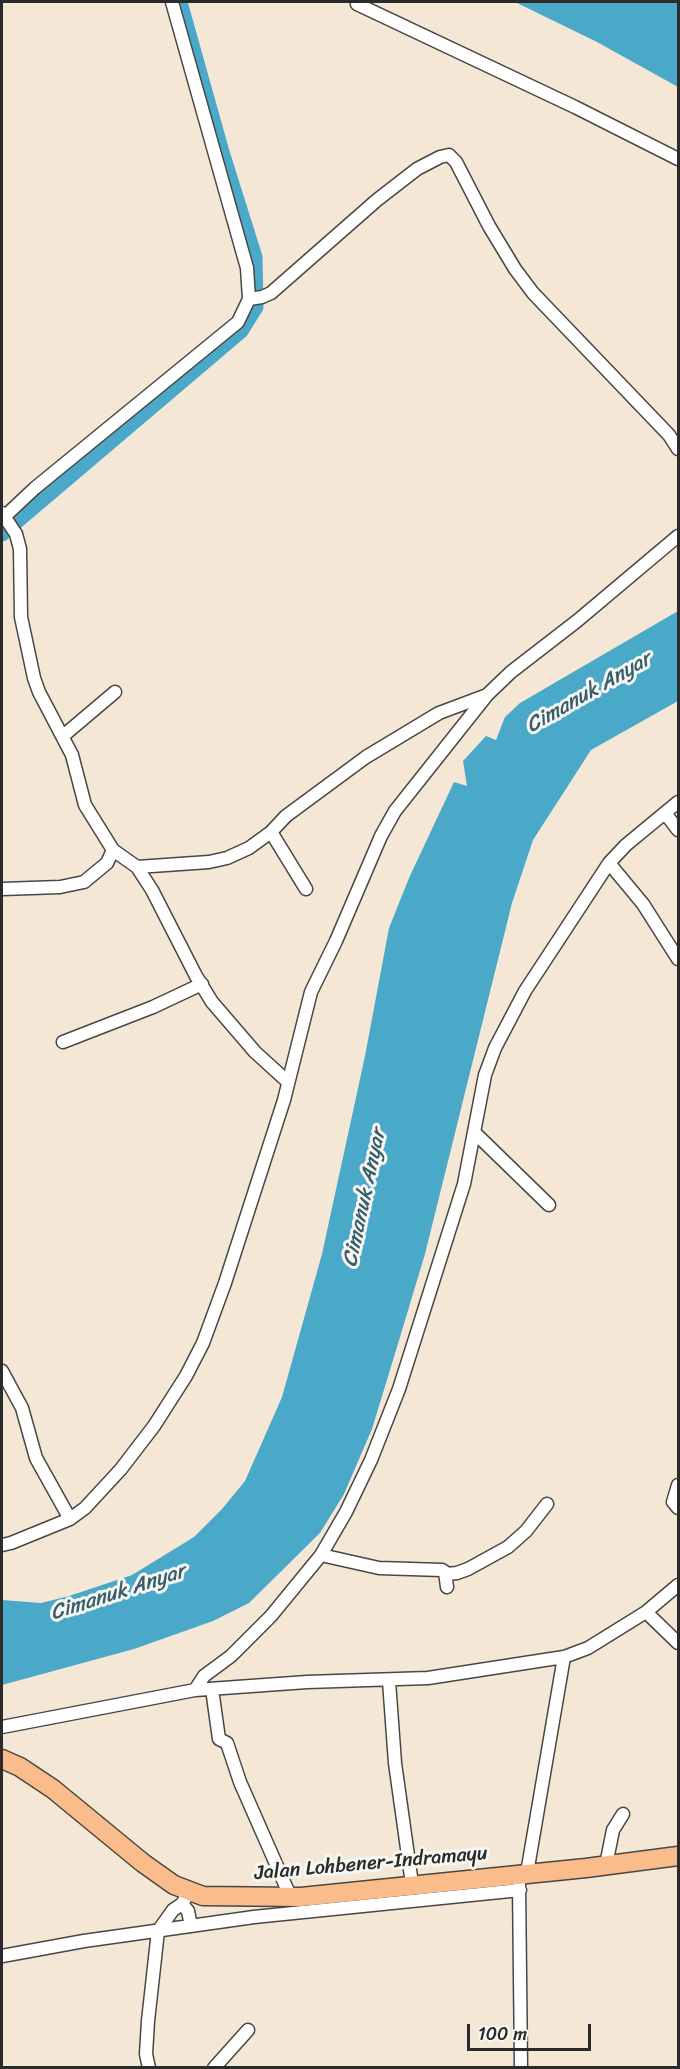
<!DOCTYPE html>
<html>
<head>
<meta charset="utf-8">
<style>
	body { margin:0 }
	#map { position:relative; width:680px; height:2069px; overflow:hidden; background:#f5e7d5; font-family:Sriracha,sans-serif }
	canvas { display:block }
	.frame { position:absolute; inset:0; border:3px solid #2b2b2b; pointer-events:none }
	.scale { position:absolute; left:467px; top:2024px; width:124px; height:27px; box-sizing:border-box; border:3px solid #2b2b2b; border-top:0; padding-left:8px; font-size:18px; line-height:21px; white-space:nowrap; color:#2b2b2b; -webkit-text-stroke:4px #f6f6f2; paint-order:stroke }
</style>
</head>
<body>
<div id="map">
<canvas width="680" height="2069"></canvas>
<div class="frame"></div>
<div class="scale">100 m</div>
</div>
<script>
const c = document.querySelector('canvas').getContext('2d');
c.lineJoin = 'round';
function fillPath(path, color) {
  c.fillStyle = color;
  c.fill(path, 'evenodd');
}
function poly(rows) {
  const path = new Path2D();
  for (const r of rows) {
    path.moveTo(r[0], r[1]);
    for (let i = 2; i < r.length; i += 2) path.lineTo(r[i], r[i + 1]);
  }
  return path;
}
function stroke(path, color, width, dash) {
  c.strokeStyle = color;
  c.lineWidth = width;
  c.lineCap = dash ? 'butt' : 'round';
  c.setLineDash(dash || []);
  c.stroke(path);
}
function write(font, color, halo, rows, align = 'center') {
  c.font = font + ' Sriracha,sans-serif';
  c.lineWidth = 6;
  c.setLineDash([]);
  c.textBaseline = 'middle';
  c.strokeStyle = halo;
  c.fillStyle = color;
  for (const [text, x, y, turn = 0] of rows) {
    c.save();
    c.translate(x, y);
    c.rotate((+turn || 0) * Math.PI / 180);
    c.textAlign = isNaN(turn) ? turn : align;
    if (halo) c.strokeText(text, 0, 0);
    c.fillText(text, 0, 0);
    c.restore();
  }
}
const water = poly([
	[515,2,678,2,678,87,597,42],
	[678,611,678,701,591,750,533,840,512,903,425,1254,397,1347,372,1429,344,1494,320,1533,249,1603,213,1621,134,1649,2,1685,2,1600,41,1603,69,1596,132,1575,194,1537,222,1509,245,1481,282,1397,322,1254,365,1056,389,928,409,878,454,782,467,786,463,761,486,736,496,740,505,717,520,703]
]);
const river = poly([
	[2,534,241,331,256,307,255,257,222,152,180,2]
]);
const minor = poly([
	[357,4,575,107,678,159],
	[249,299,262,297,271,293,377,200,417,169,440,157,449,155,456,162,489,226,515,269,533,293,669,435,678,449],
	[2,513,16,534,20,549,21,617,34,678,39,692,72,755,85,805,113,850,137,867,152,890,196,976,212,1002,255,1052,288,1082],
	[2,519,35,488,238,322,249,299,247,268,172,2],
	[63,736,115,692],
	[665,813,678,830],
	[271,832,306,889],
	[609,863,626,845,678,802],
	[137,867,209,862,227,858,249,848,271,832,286,816,366,757,439,713,487,695],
	[2,889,60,887,84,882,107,863,113,850],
	[63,1042,153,1007,202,984],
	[475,1133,549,1205],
	[2,1371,22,1408,36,1458,70,1519],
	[678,1485,673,1502,678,1508],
	[2,1545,11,1543,70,1519,85,1508,121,1469,154,1426,186,1376,203,1343,225,1283,284,1100,311,992,336,941,381,836,395,811,487,695,511,672,577,621,678,536],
	[321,1555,379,1568,442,1570,445,1572,447,1587],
	[446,1574,457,1573,468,1569,508,1547,526,1531,547,1504],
	[646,1612,678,1643],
	[389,1681,395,1763,412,1884],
	[212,1689,219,1739,227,1743,240,1782,291,1898],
	[195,1690,204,1676,231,1656,271,1616,321,1555,346,1512,371,1460,399,1389,464,1184,485,1075,495,1048,525,991,609,863,643,904,678,959],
	[2,1727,195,1690,307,1682,428,1678,564,1657,588,1648,646,1612,678,1585],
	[606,1865,613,1830,623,1814],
	[527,1873,564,1657],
	[519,1883,521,2068],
	[182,1904,188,1911,191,1926],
	[2,1956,84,1941,254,1917,520,1890],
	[149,2068,146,2054,148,2021,158,1931,173,1910,182,1904,189,1892],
	[214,2068,248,2030]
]);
const highway = poly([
	[2,1759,20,1767,53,1789,143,1863,174,1885,203,1896,301,1897,586,1868,678,1856]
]);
const streetNames = [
	["Jalan Lohbener-Indramayu",371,1864,-5]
];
const waterNames = [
	["Cimanuk Anyar",589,693,-30],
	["Cimanuk Anyar",365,1198,-78],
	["Cimanuk Anyar",118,1593,-18]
];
fillPath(water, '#4aa9c9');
stroke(river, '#4aa9c9', 15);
stroke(minor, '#494744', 15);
stroke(highway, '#494744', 21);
stroke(minor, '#fff', 12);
stroke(highway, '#f9bc8a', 18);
write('20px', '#2b2b2b', '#f6f6f2', streetNames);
write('italic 21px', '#375d6a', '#f6f6f2', waterNames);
</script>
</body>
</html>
